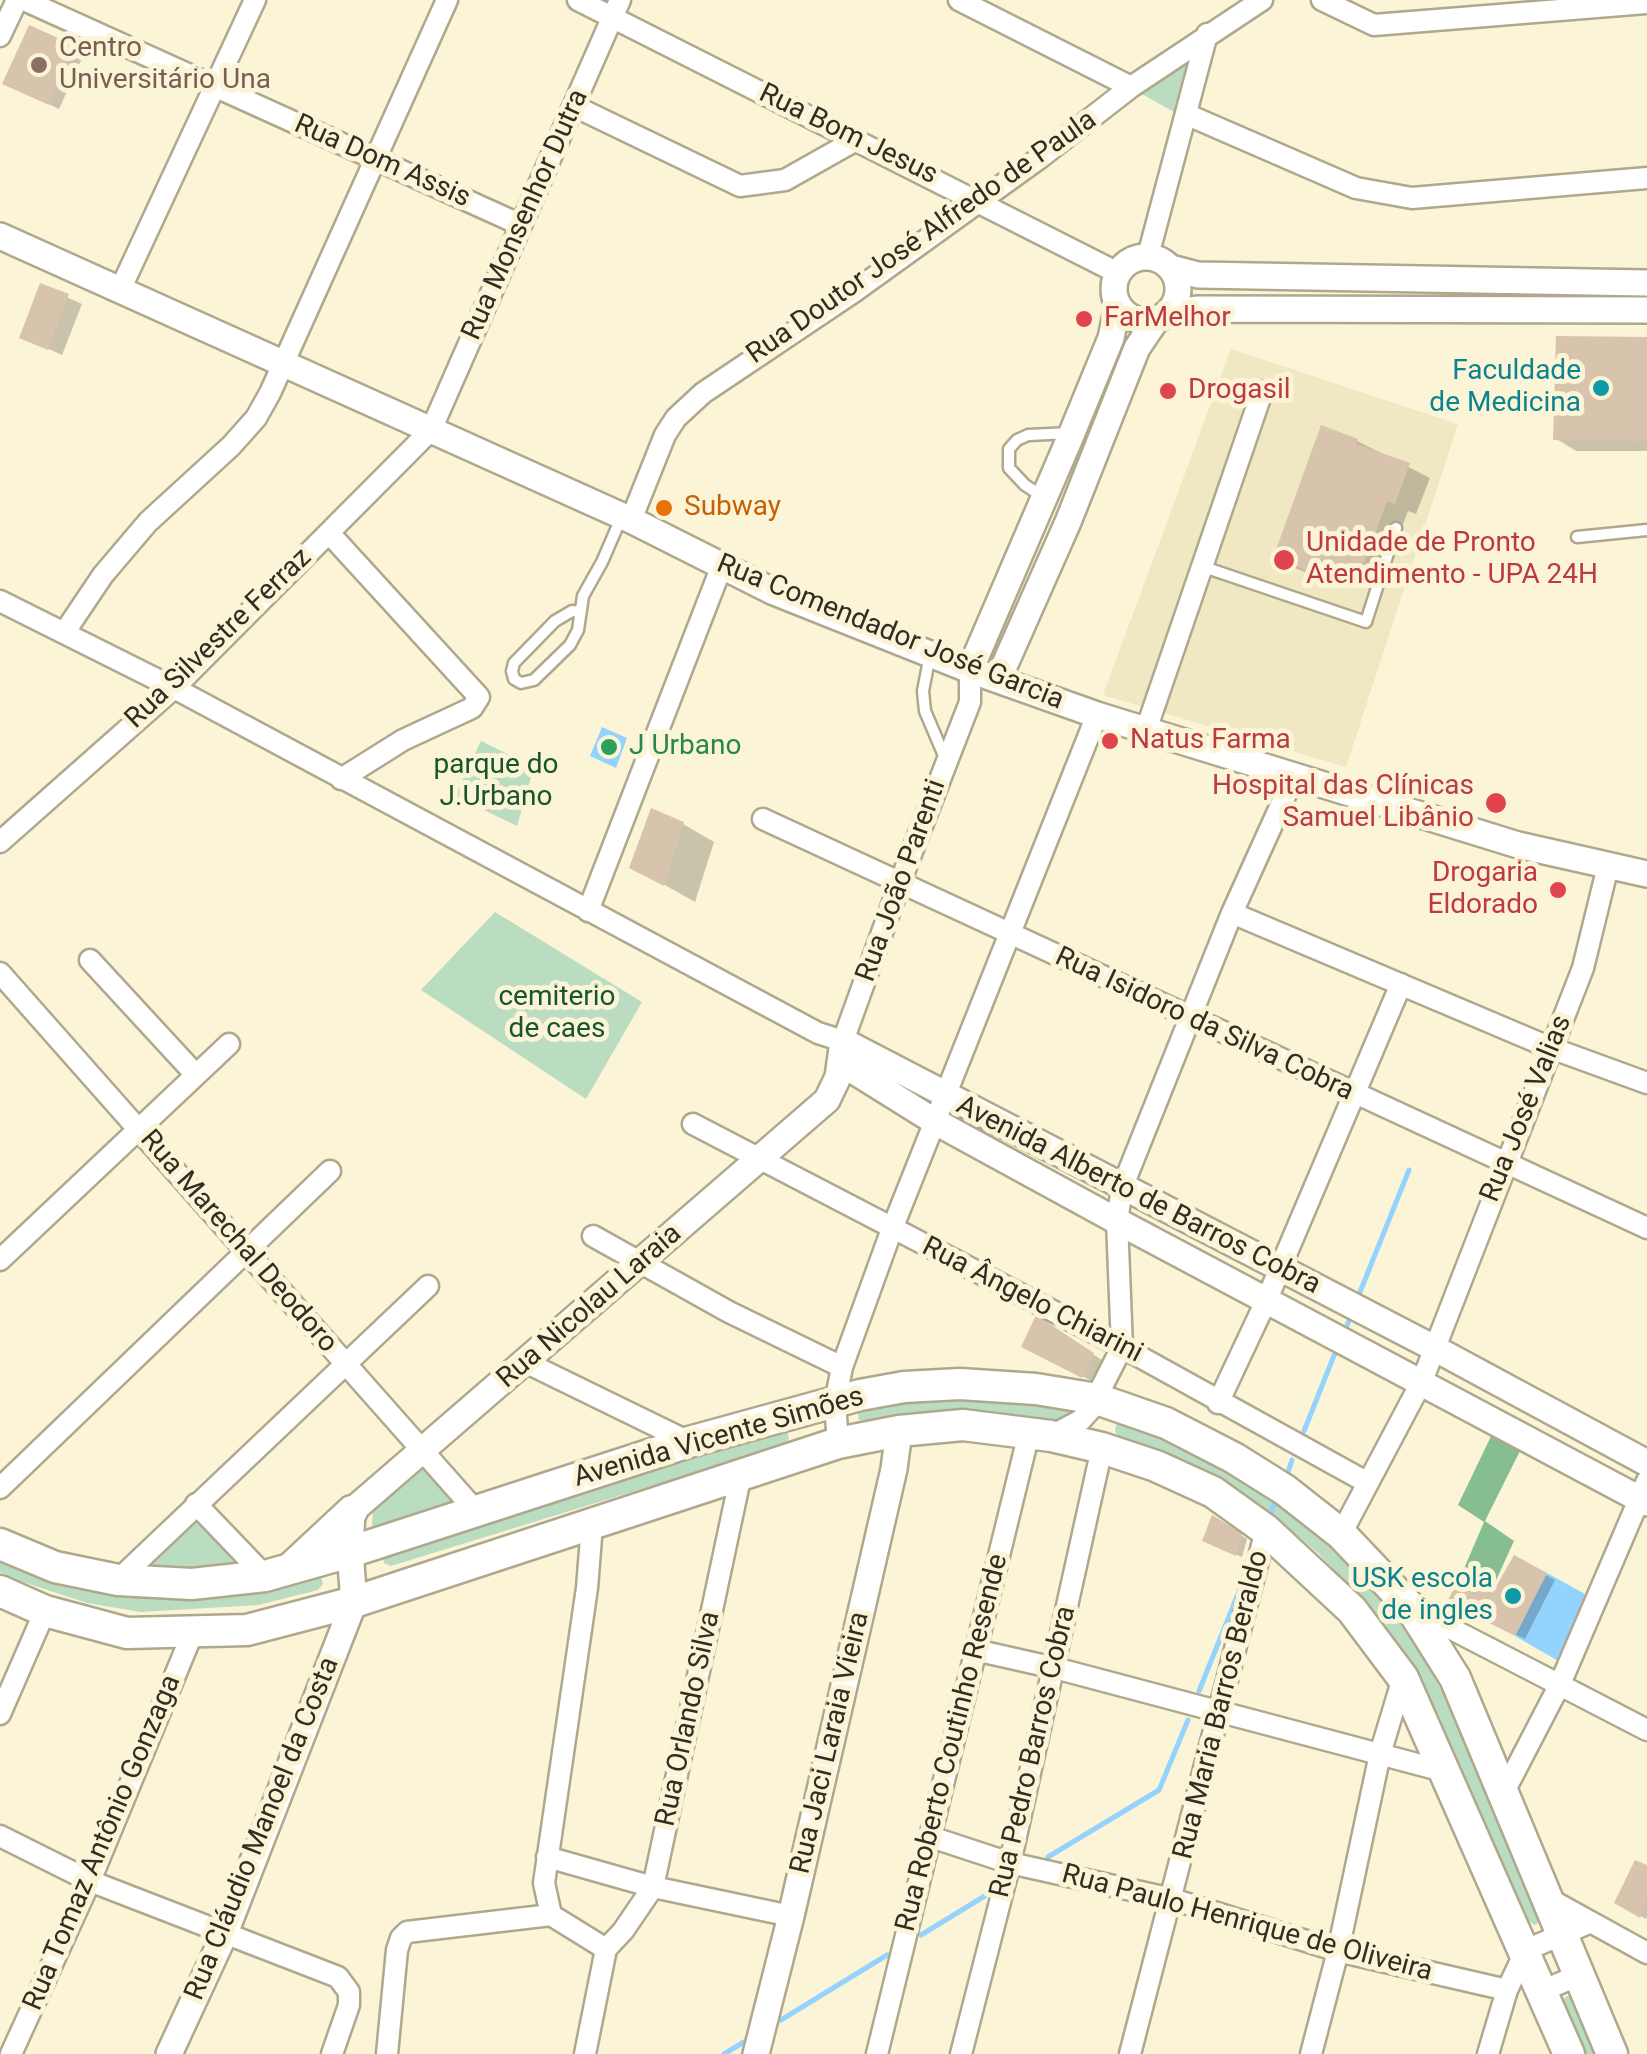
<!DOCTYPE html>
<html>
<head>
<meta charset="utf-8">
<style>
	body { margin:0 }
	canvas { display:block; background:#fbf4d7 }
</style>
</head>
<body>
<canvas width="1647" height="2054"></canvas>
<script>
const c = document.querySelector('canvas').getContext('2d');
c.lineJoin = 'round';
function fillPath(path, color) {
  c.fillStyle = color;
  c.fill(path, 'evenodd');
}
function poly(rows) {
  const path = new Path2D();
  for (const r of rows) {
    if (r.length === 3) {
      path.moveTo(r[0] + r[2], r[1]);
      path.arc(r[0], r[1], r[2], 0, 2 * Math.PI);
      continue;
    }
    path.moveTo(r[0], r[1]);
    for (let i = 2; i < r.length; i += 2) path.lineTo(r[i], r[i + 1]);
  }
  return path;
}
function stroke(path, color, width, dash) {
  c.strokeStyle = color;
  c.lineWidth = width;
  c.lineCap = dash ? 'butt' : 'round';
  c.setLineDash(dash || []);
  c.stroke(path);
}
function write(font, color, halo, rows, align = 'center') {
  c.font = font + ' Roboto,sans-serif';
  c.lineWidth = 10;
  c.setLineDash([]);
  c.textBaseline = 'middle';
  c.strokeStyle = halo;
  c.fillStyle = color;
  for (const [text, x, y, turn = 0] of rows) {
    c.save();
    c.translate(x, y);
    c.rotate((+turn || 0) * Math.PI / 180);
    c.textAlign = isNaN(turn) ? turn : align;
    if (halo) c.strokeText(text, 0, 0);
    c.fillText(text, 0, 0);
    c.restore();
  }
}
const built = poly([
	[1231,349,1458,424,1346,767,1103,695]
]);
const green = poly([
	[1188,55,1176,113,1140,93],
	[481,741,534,767,517,826,455,796],
	[495,912,642,1002,586,1099,421,990],
	[984,1396,1066,1405,1070,1411,1068,1419,1060,1422,984,1413,869,1421,859,1420,857,1410,877,1403],
	[1121,1422,1218,1459,1308,1517,1398,1614,1450,1705,1543,1921,1534,1925,1529,1921,1437,1713,1385,1624,1319,1554,1278,1519,1208,1475,1169,1455,1120,1437,1115,1432,1116,1425],
	[778,1428,787,1430,789,1439,784,1445,391,1566,384,1563,382,1553],
	[422,1461,459,1504,372,1528,373,1505],
	[194,1514,237,1555,234,1568,155,1570,150,1556],
	[0,1551,24,1563,314,1574,321,1577,323,1584,318,1590,258,1605,141,1612,87,1603,17,1580,0,1572],
	[1567,1996,1574,1996,1601,2054,1582,2054,1561,2001]
]);
const forest = poly([
	[1494,1430,1521,1449,1485,1521,1514,1541,1492,1589,1463,1571,1484,1522,1458,1505]
]);
const water = poly([
	[602,727,627,738,616,768,590,756],
	[1547,1573,1585,1594,1560,1662,1515,1636]
]);
const shadow = poly([
	[75,48,84,54,59,109,15,88],
	[42,286,82,304,62,355,22,337],
	[1647,339,1647,451,1576,451,1555,438],
	[1357,441,1430,478,1416,514,1408,511,1381,584,1348,572,1343,586,1297,569,1276,557],
	[683,824,714,842,695,902,663,884],
	[1037,1319,1102,1360,1092,1381,1034,1352],
	[1213,1518,1247,1539,1242,1557,1211,1544],
	[1515,1558,1555,1580,1525,1639,1491,1623,1464,1575,1495,1594],
	[1647,1868,1647,1917,1646,1919,1617,1902]
]);
const stream = poly([
	[1358,1297,1409,1170],
	[1346,1328,1350,1318],
	[1304,1431,1337,1348],
	[1288,1472,1292,1460],
	[1271,1513,1275,1503],
	[1199,1691,1242,1584],
	[1048,1857,1159,1790,1188,1720],
	[921,1935,988,1894],
	[781,2020,887,1955],
	[724,2054,744,2042]
]);
const building = poly([
	[29,25,76,46,49,105,2,84],
	[40,283,69,294,48,350,19,338],
	[1556,336,1647,337,1647,441,1553,440],
	[1321,425,1358,439,1356,444,1410,463,1395,504,1387,501,1360,574,1327,562,1322,576,1273,558],
	[651,808,684,822,664,886,629,868],
	[1036,1315,1094,1353,1082,1378,1021,1347],
	[1212,1515,1242,1533,1236,1556,1202,1541],
	[1514,1555,1547,1573,1515,1636,1447,1602,1463,1571,1492,1589,1485,1606],
	[1635,1860,1647,1865,1647,1898,1640,1918,1614,1903]
]);
const service = poly([
	[1045,498,1025,485,1009,468,1009,449,1017,440,1028,435,1071,433],
	[1577,537,1647,530],
	[1201,566,1366,622,1396,528],
	[580,612,572,611,555,621,514,663,512,671,514,679,521,683,534,680,570,645,578,630,583,596,602,562,622,516],
	[930,655,923,691,925,711,945,758]
]);
const minor = poly([
	[24,0,521,225],
	[578,0,1118,273],
	[959,0,1131,87],
	[1322,0,1374,25,1647,3],
	[0,36,17,0],
	[574,106,740,186,785,180,856,140],
	[1188,115,1356,188,1412,198,1647,178],
	[1148,256,1207,34],
	[120,290,255,0],
	[631,520,665,435,676,418,703,393,855,291,1041,157,1131,87,1262,0],
	[329,533,479,697,472,708,403,740,341,779],
	[0,601,174,688,818,1033,843,1041,901,880,970,702,970,670],
	[64,633,103,575,148,522,231,446,256,418,270,393,447,0],
	[1146,730,1262,392],
	[763,819,1647,1228],
	[0,842,174,688,431,430,620,0],
	[588,911,721,568],
	[1232,913,1551,1048,1647,1083],
	[90,960,196,1075],
	[0,973,475,1510],
	[693,1124,1122,1347,1368,1483],
	[593,1236,729,1312,842,1367],
	[0,1260,229,1044],
	[525,1362,689,1442],
	[1218,1403,1267,1299,1401,984],
	[1051,1436,1081,1420,1090,1410,1122,1347,1117,1221,1122,1188,1232,913,1294,776],
	[838,1443,835,1403,842,1367,892,1229,1097,715],
	[0,1488,330,1171],
	[196,1504,265,1576],
	[592,1525,587,1588,544,1883,551,1915,606,1949],
	[1341,1534,1422,1381,1583,968,1608,866],
	[118,1580,428,1286],
	[1413,1609,1647,1730],
	[975,1650,1055,1668,1447,1772],
	[0,1714,45,1611],
	[1504,1792,1560,1684,1647,1481],
	[0,1836,90,1881,338,1977,349,1992,349,2005,332,2054],
	[931,1837,1010,1863,1172,1899,1338,1951,1507,1990],
	[547,1857,653,1887,791,1916],
	[1549,1899,1647,1953],
	[606,1949,623,1931,653,1887,741,1474],
	[1542,1991,1579,1975],
	[11,2054,90,1881,193,1632],
	[387,2054,397,1950,401,1938,407,1932,551,1915],
	[585,2054,606,1949],
	[877,2054,1029,1433],
	[961,2054,1010,1863,1102,1448],
	[1130,2054,1266,1530],
	[1311,2054,1338,1951,1380,1754,1403,1678],
	[1488,2054,1507,1990,1526,1950,1591,1922]
]);
const tertiary = poly([
	[0,236,631,520,774,592,970,670,1097,715,1518,845,1647,874],
	[1146,289,32],
	[1171,268,1198,275,1647,283],
	[1166,315,1197,309,1647,310],
	[970,670,1069,440,1111,338,1118,305],
	[998,680,1068,522,1137,348,1156,320],
	[841,1063,934,1121,1117,1221,1647,1503],
	[169,2054,225,1933,354,1602,350,1552,352,1511,827,1100,838,1077,843,1041,1434,1348,1647,1463],
	[756,2054,791,1916,894,1469,899,1431]
]);
const secondary = poly([
	[0,1544,55,1567,118,1580,192,1584,265,1576,350,1552,689,1442,860,1395,904,1387,960,1384,1036,1389,1097,1399,1166,1423,1234,1458,1285,1490,1341,1534,1411,1608,1455,1678,1612,2054],
	[292,1567,352,1511],
	[0,1591,45,1611,127,1633,247,1630,354,1602,838,1443,899,1431,963,1425,1051,1436,1102,1448,1156,1466,1213,1492,1266,1530,1352,1610,1403,1678,1569,2054]
]);
const markers = [
	[39,65,10,"#8d6e63"],
	[1084,319,10,"#e0444e"],
	[1601,388,10,"#0f9aa8"],
	[1168,391,10,"#e0444e"],
	[664,508,10,"#e8710a"],
	[1284,560,12,"#e0444e"],
	[1110,741,10,"#e0444e"],
	[609,747,10,"#2e9e5b"],
	[1496,803,12,"#e0444e"],
	[1558,890,10,"#e0444e"],
	[1513,1596,10,"#0f9aa8"]
];
const educationNames = [
	["Centro",59,49],
	["Universitário Una",59,81]
];
const streetNames = [
	["Rua Bom Jesus",848,135,26],
	["Rua Dom Assis",382,162,24],
	["Rua Monsenhor Dutra",526,215,-66],
	["Rua Doutor José Alfredo de Paula",922,238,-35],
	["Rua Comendador José Garcia",890,633,22],
	["Rua Silvestre Ferraz",219,639,-44],
	["Rua João Parenti",902,881,-70],
	["Rua Isidoro da Silva Cobra",1204,1025,25],
	["Rua José Valias",1527,1109,-68],
	["Avenida Alberto de Barros Cobra",1138,1196,27],
	["Rua Marechal Deodoro",238,1242,49],
	["Rua Ângelo Chiarini",1032,1301,27],
	["Rua Nicolau Laraia",590,1307,-41],
	["Avenida Vicente Simões",719,1438,-16],
	["Rua Maria Barros Beraldo",1222,1705,-76],
	["Rua Orlando Silva",689,1719,-78],
	["Rua Jaci Laraia Vieira",831,1743,-77],
	["Rua Roberto Coutinho Resende",953,1743,-76],
	["Rua Pedro Barros Cobra",1034,1752,-77],
	["Rua Cláudio Manoel da Costa",263,1829,-68],
	["Rua Tomaz Antônio Gonzaga",103,1843,-67],
	["Rua Paulo Henrique de Oliveira",1247,1924,15]
];
const healthNames = [
	["FarMelhor",1104,319],
	["Drogasil",1188,391],
	["Unidade de Pronto",1306,544],
	["Atendimento - UPA 24H",1306,576],
	["Natus Farma",1130,741],
	["Hospital das Clínicas",1474,787,"right"],
	["Samuel Libânio",1474,819,"right"],
	["Drogaria",1538,874,"right"],
	["Eldorado",1538,906,"right"]
];
const cultureNames = [
	["Faculdade",1581,372],
	["de Medicina",1581,404],
	["USK escola",1493,1580],
	["de ingles",1493,1612]
];
const foodNames = [
	["Subway",684,508]
];
const leisureNames = [
	["J Urbano",629,747]
];
const parkNames = [
	["parque do",496,766],
	["J.Urbano",496,798],
	["cemiterio",557,998],
	["de caes",557,1030]
];
fillPath(built, '#f0e7c3');
fillPath(green, '#badcc0');
fillPath(forest, '#86be92');
fillPath(water, '#94d3fd');
fillPath(shadow, '#0003');
stroke(stream, '#94d3fd', 5);
fillPath(building, '#d8c4ad');
stroke(service, '#afa88d', 15);
stroke(minor, '#afa88d', 25);
stroke(tertiary, '#afa88d', 30);
stroke(secondary, '#afa88d', 35);
stroke(service, '#fff', 10);
stroke(minor, '#fff', 20);
stroke(tertiary, '#fff', 25);
stroke(secondary, '#fff', 30);
for (const [x, y, r, color] of markers) {
  const dot = new Path2D();
  dot.arc(x, y, r, 0, 2 * Math.PI);
  c.fillStyle = color;
  c.fill(dot);
  stroke(dot, '#fbf4d7', 4);
}
write('28px', '#785e54', '#fbf4d7', educationNames, 'left');
write('28px', '#302d22', '#fbf4d7', streetNames);
write('28px', '#be3a42', '#fbf4d7', healthNames, 'left');
write('28px', '#0d838f', '#fbf4d7', cultureNames, 'right');
write('28px', '#c56008', '#fbf4d7', foodNames, 'left');
write('28px', '#27864d', '#fbf4d7', leisureNames, 'left');
write('28px', '#17552b', '#fbf4d7', parkNames);
</script>
</body>
</html>
